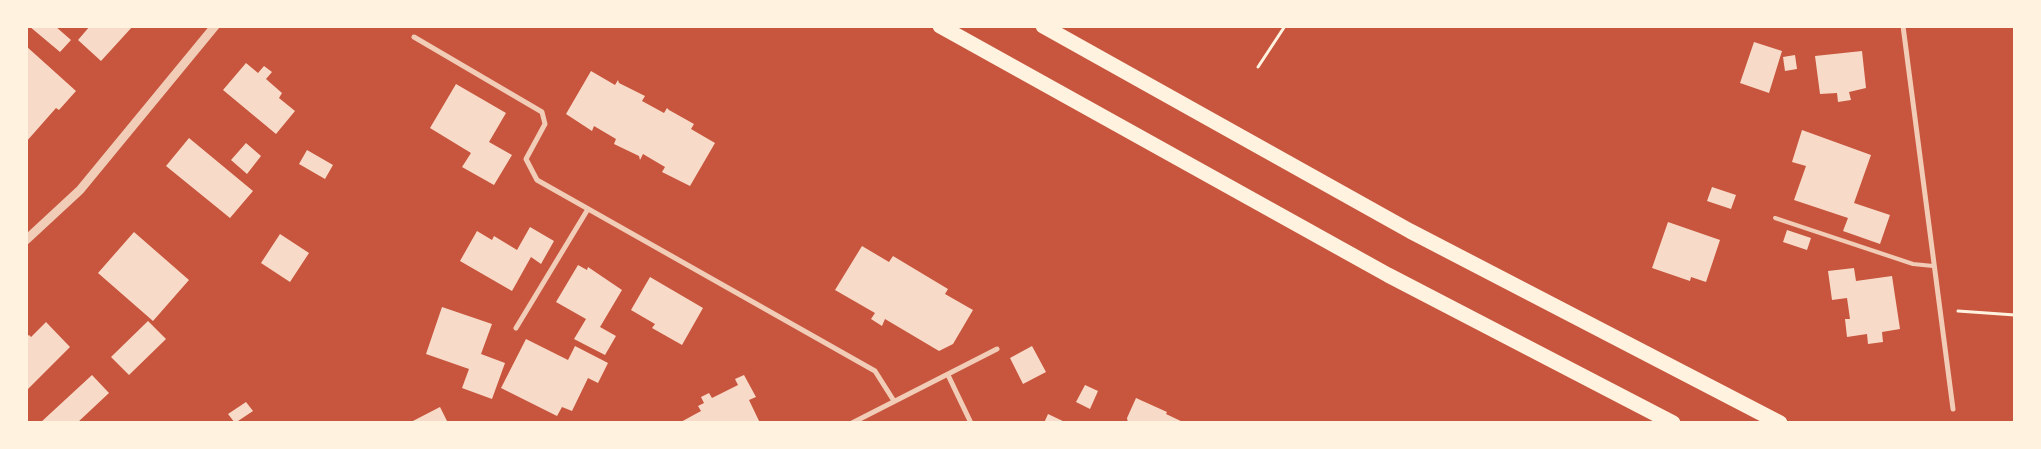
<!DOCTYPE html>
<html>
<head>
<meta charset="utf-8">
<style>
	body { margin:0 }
	#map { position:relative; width:2041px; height:449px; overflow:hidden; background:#c8553d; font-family:Jost,sans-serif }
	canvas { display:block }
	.frame { position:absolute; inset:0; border:28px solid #fff3e0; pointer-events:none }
</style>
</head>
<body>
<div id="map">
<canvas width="2041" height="449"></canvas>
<div class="frame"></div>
</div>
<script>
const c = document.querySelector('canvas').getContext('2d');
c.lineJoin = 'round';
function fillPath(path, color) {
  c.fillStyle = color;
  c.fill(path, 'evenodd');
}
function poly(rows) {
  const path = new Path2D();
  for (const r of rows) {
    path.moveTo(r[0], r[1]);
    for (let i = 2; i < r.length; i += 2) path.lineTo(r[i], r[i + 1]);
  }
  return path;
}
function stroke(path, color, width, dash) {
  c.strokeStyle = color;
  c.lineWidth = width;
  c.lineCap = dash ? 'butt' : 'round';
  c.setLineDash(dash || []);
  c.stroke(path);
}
const building = poly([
	[29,26,55,26,71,40,60,52],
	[90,26,133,26,101,61,78,40],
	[1754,42,1782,51,1769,93,1740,83],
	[26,46,76,91,59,110,56,108,26,142],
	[1862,51,1866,88,1849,92,1851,100,1838,102,1837,93,1820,94,1815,56],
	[1795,55,1797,69,1785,71,1783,57],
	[246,63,258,73,264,66,272,72,266,79,282,93,279,98,295,111,276,134,223,90],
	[591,71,615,85,618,80,619,83,645,96,642,101,664,113,667,108,669,110,694,124,691,129,715,143,690,186,662,172,665,167,643,154,640,160,639,156,614,144,616,139,594,126,592,131,566,114],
	[456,84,506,113,489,142,512,155,494,185,462,167,471,153,430,128],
	[1802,130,1871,155,1854,203,1890,215,1880,244,1843,231,1848,218,1794,200,1806,166,1792,162],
	[189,138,253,191,230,218,166,166],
	[246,143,261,156,247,174,231,160],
	[307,150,333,165,325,179,299,164],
	[1712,187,1736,195,1731,209,1707,201],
	[1668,222,1720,240,1706,282,1691,277,1690,281,1652,268],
	[530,227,554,241,541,264,531,257,512,291,460,261,477,231,492,240,494,236,517,250],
	[1787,230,1811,238,1807,250,1783,242],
	[134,232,189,280,153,321,98,273],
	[280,234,309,253,290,282,261,263],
	[862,246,889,262,893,256,948,289,945,294,973,310,953,344,939,351,885,319,882,326,871,319,875,313,835,290],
	[578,265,587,270,588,267,622,290,600,327,616,336,605,355,574,339,586,319,556,302],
	[1854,268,1856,281,1892,276,1900,329,1882,332,1883,342,1868,344,1867,334,1847,337,1845,319,1850,319,1847,298,1832,300,1828,271],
	[650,277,703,308,682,345,652,328,655,324,631,310],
	[442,307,492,324,481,354,505,363,492,399,462,388,469,369,426,354],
	[148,321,166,339,129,375,111,357],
	[46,322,70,347,26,391,26,337,29,335,31,337],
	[526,339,568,360,575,346,608,363,598,383,588,378,572,411,562,407,557,416,501,388],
	[1032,346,1046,372,1023,384,1010,358],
	[92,375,109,393,77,423,40,423],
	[744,375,756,397,749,400,760,423,679,423,701,411,698,406,704,403,701,397,709,393,712,398,738,385,735,379],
	[1085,385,1098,391,1090,409,1076,402],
	[1136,398,1167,412,1166,414,1185,423,1128,423,1127,418],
	[246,402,253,411,235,423,228,414],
	[440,407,448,423,409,423],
	[1048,414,1067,423,1044,423]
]);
const path = poly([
	[1258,67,1285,26],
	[1958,311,2015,315]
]);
const service = poly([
	[1775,218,1913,264,1933,266]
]);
const minor = poly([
	[1903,26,1953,409],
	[414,37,542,112,545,124,526,159,537,180,875,371,894,401],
	[516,328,588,209],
	[948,375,971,423],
	[852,423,997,349]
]);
const tertiary = poly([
	[26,240,80,190,215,26]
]);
const motorway = poly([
	[940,26,1388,275,1673,423],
	[1043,26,1410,231,1780,423]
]);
fillPath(building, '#f7dbc8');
stroke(path, '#fff3e0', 3);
stroke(service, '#f1ccb7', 4);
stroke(minor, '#f1ccb7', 5);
stroke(tertiary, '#f1ccb7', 9);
stroke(motorway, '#fff3e0', 15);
</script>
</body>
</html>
